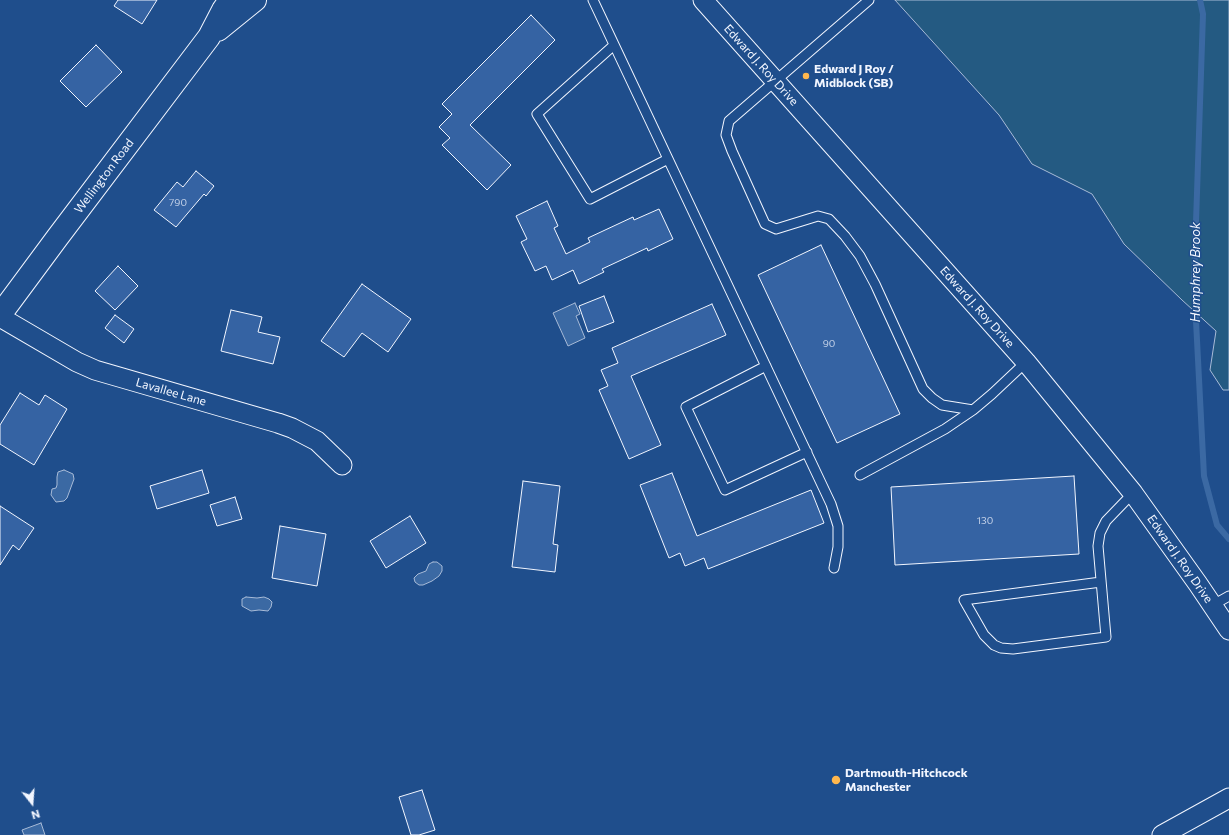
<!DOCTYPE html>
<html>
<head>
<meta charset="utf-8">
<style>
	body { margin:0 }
	#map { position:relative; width:1229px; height:835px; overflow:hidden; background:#1f4e8c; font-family:Commissioner,sans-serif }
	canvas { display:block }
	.north { position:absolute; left:12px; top:783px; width:40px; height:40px; -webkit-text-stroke:3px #1f4e8c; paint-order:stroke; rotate:163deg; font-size:11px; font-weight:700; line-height:16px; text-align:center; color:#f2f6ff }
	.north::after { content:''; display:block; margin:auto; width:14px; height:18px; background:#f2f6ff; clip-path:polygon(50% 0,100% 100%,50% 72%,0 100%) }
</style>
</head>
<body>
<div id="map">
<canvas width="1229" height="835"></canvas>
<div class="north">N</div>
</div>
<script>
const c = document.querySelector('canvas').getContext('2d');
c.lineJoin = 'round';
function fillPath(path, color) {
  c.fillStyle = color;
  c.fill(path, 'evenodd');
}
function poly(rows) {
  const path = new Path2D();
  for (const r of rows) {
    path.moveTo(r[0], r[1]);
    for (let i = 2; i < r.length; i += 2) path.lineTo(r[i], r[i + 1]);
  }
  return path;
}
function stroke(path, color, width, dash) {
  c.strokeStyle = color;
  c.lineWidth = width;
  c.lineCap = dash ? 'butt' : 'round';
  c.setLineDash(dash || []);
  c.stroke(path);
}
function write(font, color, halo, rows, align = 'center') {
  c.font = font + ' Commissioner,sans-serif';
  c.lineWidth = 3;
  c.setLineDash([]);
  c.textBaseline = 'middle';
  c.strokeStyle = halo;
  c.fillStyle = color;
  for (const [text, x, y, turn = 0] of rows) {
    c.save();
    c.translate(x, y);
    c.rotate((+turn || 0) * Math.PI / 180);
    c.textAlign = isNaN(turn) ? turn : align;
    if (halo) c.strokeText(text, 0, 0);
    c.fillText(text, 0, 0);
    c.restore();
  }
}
const green = poly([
	[895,0,1229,0,1229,390,1223,390,1210,370,1216,331,1182,300,1124,244,1092,194,1032,164,999,115,895,0]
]);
const water = poly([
	[575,303,580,314,576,316,585,338,568,346,553,313,575,303],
	[64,470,73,474,74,479,67,498,64,501,56,502,51,495,52,489,56,488,57,485,57,477,58,472,64,470],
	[433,562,437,562,442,566,442,571,439,576,432,581,423,585,419,585,415,582,414,578,418,574,426,571,429,564,433,562],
	[246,597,257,598,264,597,269,599,272,602,271,607,268,611,259,610,251,611,242,606,242,599,246,597],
	[41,823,45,835,24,835,22,830,41,823]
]);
const stream = poly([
	[1200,0,1203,14,1194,282,1204,476,1217,525,1229,539]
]);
const building = poly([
	[118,0,157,0,142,24,114,6,118,0],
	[531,15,555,40,470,125,511,165,487,190,442,145,450,138,439,127,452,114,442,104,531,15],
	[96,45,122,72,86,107,60,81,96,45],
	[196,171,214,186,206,196,204,194,176,227,154,210,177,182,183,187,196,171],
	[547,201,558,226,554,228,566,254,590,242,588,238,633,217,634,220,659,209,673,239,648,251,647,248,602,269,604,272,579,284,573,270,552,280,546,266,535,271,521,242,527,239,516,216,547,201],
	[821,245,900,414,837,443,758,275,821,245],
	[118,266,138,286,115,310,95,291,118,266],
	[362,284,411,319,388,352,362,333,344,357,321,341,362,284],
	[604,296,614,322,588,332,579,306,604,296],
	[712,304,726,335,631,376,661,445,629,459,599,390,608,386,601,370,618,363,612,348,712,304],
	[231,310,262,317,258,332,280,337,273,364,221,351,231,310],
	[115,315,134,329,124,343,105,328,115,315],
	[20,393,39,405,45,395,67,409,34,465,0,444,0,425,20,393],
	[202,470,209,493,157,509,150,486,202,470],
	[672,473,697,536,811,490,824,523,708,569,704,558,685,566,680,553,669,558,640,485,672,473],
	[1074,476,1079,554,895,565,891,487,1074,476],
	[523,481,560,486,553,544,558,545,555,572,512,567,523,481],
	[235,497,242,519,217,526,210,505,235,497],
	[0,506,34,528,19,550,13,545,0,565,0,506],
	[410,516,426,543,386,568,370,541,410,516],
	[280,526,326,534,317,586,272,578,280,526],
	[422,790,435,830,419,835,411,835,399,797,422,790]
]);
const service = poly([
	[593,0,831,504,838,526,838,547,834,568],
	[869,0,729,121,726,135,732,151,765,224,776,229,818,216,829,219,845,236,860,256,875,284,923,389,932,398,942,405,973,410,992,394,1026,362],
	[614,45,537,114,590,199,668,159],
	[766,366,686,407,725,490,807,452],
	[860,475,945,429,973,410],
	[1101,582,964,600,984,635,994,645,1001,648,1013,649,1106,637,1098,546,1100,533,1106,521,1133,493],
	[1213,605,1229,596]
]);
const minor = poly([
	[703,0,1026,362,1133,493,1198,584,1229,630],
	[0,317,77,362,95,370,278,423,292,428,317,441,342,465],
	[1162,835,1229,798]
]);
const secondary = poly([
	[218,30,255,0],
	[0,315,57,238,209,37,223,10,230,0]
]);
const markers = [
	[806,76,4,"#ffb74d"],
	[836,780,5,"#ffb74d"]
];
const numberNames = [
	["790",178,203],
	["90",829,344],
	["130",985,521]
];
const streetNames = [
	["Edward J. Roy Drive",761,65,48],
	["Wellington Road",104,176,-53],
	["Edward J. Roy Drive",977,307,48],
	["Lavallee Lane",171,392,16],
	["Edward J. Roy Drive",1180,559,55]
];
const poiNames = [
	["Edward J Roy /",814,69],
	["Midblock (SB)",814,83],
	["Dartmouth-Hitchcock",845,773],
	["Manchester",845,787]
];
const waterNames = [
	["Humphrey Brook",1196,272,-90]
];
fillPath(green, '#245a82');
stroke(green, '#a8bbd7', 1);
fillPath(water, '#3b69a3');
stroke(water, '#a8bbd7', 1);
stroke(stream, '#3b69a3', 6);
fillPath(building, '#3563a3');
stroke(building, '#f2f6ff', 1);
stroke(service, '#f2f6ff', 11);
stroke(minor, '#f2f6ff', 21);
stroke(secondary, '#f2f6ff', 24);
stroke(service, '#1f4e8c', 9);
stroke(minor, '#1f4e8c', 19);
stroke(secondary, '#1f4e8c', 22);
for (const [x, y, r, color] of markers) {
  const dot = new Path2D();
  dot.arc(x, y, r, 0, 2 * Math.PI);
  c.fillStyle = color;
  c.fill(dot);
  stroke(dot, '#1f4e8c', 1.5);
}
write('10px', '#c3d1e8', null, numberNames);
write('12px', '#f2f6ff', '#1f4e8c', streetNames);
write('bold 12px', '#f2f6ff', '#1f4e8c', poiNames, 'left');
write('italic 13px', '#f2f6ff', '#1f4e8c', waterNames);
</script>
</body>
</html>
